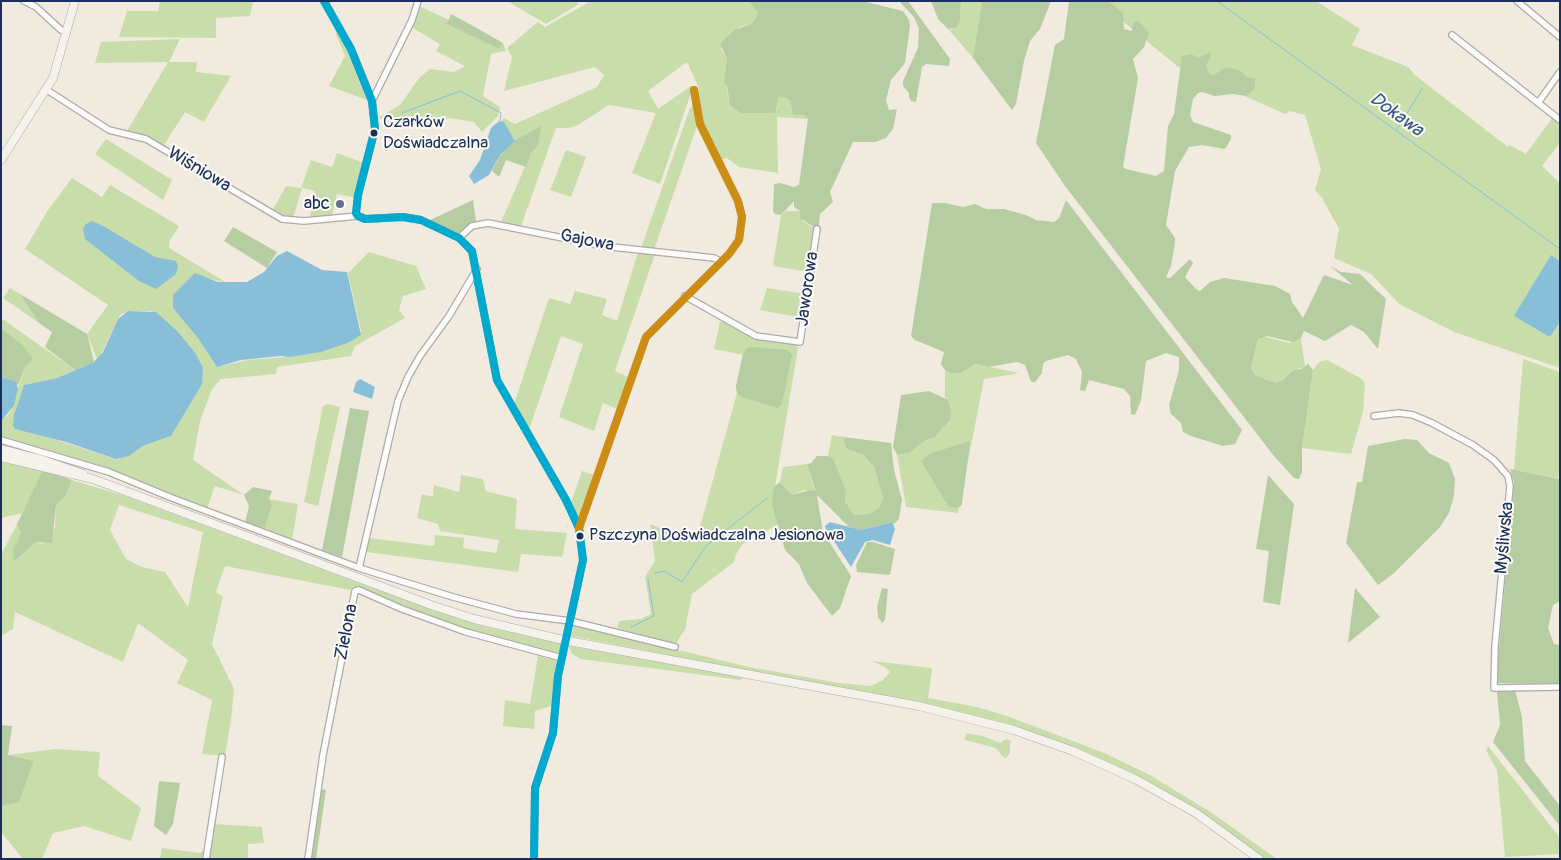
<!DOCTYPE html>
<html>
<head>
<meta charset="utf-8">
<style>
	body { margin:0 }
	#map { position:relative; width:1561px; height:860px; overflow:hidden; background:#f1eadf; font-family:Pangolin,sans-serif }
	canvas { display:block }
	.frame { position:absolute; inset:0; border:2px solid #1b2f5e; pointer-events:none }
</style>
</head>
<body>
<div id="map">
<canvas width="1561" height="860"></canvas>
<div class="frame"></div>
</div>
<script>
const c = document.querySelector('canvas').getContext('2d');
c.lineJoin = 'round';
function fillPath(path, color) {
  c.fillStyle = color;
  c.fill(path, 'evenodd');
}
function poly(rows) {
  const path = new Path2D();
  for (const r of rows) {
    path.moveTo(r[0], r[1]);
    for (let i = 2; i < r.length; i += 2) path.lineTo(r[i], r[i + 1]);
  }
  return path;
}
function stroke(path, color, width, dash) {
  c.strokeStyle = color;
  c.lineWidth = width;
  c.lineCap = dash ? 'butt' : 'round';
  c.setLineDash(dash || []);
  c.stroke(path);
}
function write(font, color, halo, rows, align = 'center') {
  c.font = font + ' Pangolin,sans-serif';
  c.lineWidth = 4;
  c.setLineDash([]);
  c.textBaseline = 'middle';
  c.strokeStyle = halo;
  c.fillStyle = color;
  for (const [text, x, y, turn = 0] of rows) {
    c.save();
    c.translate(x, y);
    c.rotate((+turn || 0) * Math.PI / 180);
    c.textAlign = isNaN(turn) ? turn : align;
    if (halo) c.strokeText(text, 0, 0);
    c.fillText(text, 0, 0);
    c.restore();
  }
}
const green = poly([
	[160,1,253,1,250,16,216,18,216,38,119,37,127,11,158,11],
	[507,1,575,1,579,4,546,24],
	[591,1,750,1,758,13,757,16,751,24,739,27,721,49,727,59,725,75,728,97,741,113,773,113,777,110,778,98,785,97,790,101,792,110,798,115,806,116,808,119,777,117,778,173,739,167,727,158,720,160,702,122,698,86,687,62,648,91,658,109,691,86,690,96,660,184,632,173,656,113,609,105,578,125,569,128,556,128,521,226,501,222,531,153,538,146,542,127,515,140,502,121,504,118,515,124,597,87,604,75,595,67,504,91,512,57,507,48,538,22,545,27],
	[961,1,982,1,973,58,948,29,952,30,960,21],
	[1098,1,1316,1,1360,29,1352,45,1408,67,1416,76,1508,147,1510,145,1526,154,1552,118,1560,123,1560,143,1542,166,1560,183,1560,261,1551,256,1550,337,1560,322,1560,368,1454,332,1399,304,1371,274,1334,258,1339,229,1322,198,1315,190,1321,169,1305,115,1290,111,1285,114,1177,66],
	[419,6,449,20,448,24,499,49,503,43,506,51,491,54,483,96,500,107,498,116,482,132,474,122,450,118,418,125,396,117,376,119,400,105,420,77,430,69,454,72,465,66,436,51,440,44,411,27],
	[335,32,340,34,367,100,329,86,345,56],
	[180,39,169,62,197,62,196,72,231,76,204,122,185,112,164,145,127,131,168,62,95,63,101,42],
	[695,104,698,123,654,250,641,248,690,108],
	[106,139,172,180,163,200,95,154],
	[566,150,586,157,571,197,550,190],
	[337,153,364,163,356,198,337,194,332,216,310,217,315,191,302,188,293,219,286,218,272,211,286,186,301,188,311,160,332,167],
	[72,178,102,197,110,185,179,226,169,242,169,248,227,283,207,278,197,274,194,331,217,367,248,360,287,357,350,342,361,331,348,273,369,252,416,266,426,289,403,296,399,310,405,318,355,346,351,356,277,367,276,374,221,379,212,389,200,421,193,460,244,495,215,486,207,509,130,477,1,436,1,422,9,414,25,367,32,359,22,344,1,328,1,318,75,370,57,378,24,385,13,426,116,459,129,456,143,446,171,436,152,311,128,311,120,315,100,356,100,362,94,362,97,359,87,334,108,305,25,249,48,210],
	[786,211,800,211,803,221,814,228,808,272,773,266,781,215],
	[638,252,655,254,615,371,628,377,617,409,603,403,594,431,559,417,583,344,561,336,529,430,514,404,549,298,570,304,575,291,607,299,602,315,617,321],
	[10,288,20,294,39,323,3,298],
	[767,288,805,294,802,318,760,310],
	[724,321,755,338,796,344,798,348,775,486,774,511,780,523,743,544,736,554,734,562,692,594,685,629,675,645,617,628,619,621,641,619,651,614,645,577,655,561,650,524,696,541,737,393,736,386,743,355,714,349,720,322],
	[1262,336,1289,343,1301,338,1305,367,1293,370,1283,380,1275,383,1255,375,1251,368,1258,339],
	[1523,359,1560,372,1560,474,1557,478,1514,470],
	[1327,360,1362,379,1365,384,1363,412,1351,454,1302,448,1313,370,1319,362],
	[976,364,1019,373,984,379,958,513,906,507,897,455,909,453,926,440,934,438,950,420,948,401,945,397,945,370,961,373],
	[328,404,340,407,318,506,304,502,323,406],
	[832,435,843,437,847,448,863,455,874,467,883,498,879,508,869,514,854,515,845,501,846,490,833,458,828,456],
	[1,460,43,470,23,513,1,518],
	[807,464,816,492,804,490,792,495,780,482,783,467],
	[582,471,595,475,579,521,571,503],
	[461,475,483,479,486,491,517,499,515,529,567,533,562,557,521,554,518,572,367,552,369,538,434,546,435,535,464,538,463,548,496,553,499,540,440,531,438,524,417,518,422,494,433,497,434,485,459,492],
	[72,480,125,496,356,582,478,625,563,644,559,655,472,632,404,608,353,586,351,590,225,566,216,592,223,597,212,644,234,689,231,719,225,756,202,754,212,700,177,683,188,660,138,623,123,662,15,612,13,629,1,636,1,555,17,524,22,533,13,550,36,542,43,544,55,528,56,505,66,495],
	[119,505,203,532,188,607,165,572,142,567,126,559,110,530],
	[269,499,298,504,292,540,265,528,272,505],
	[574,625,749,667,839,683,871,686,883,680,890,672,885,667,872,661,932,668,928,698,977,707,1010,717,1104,753,1150,775,1212,813,1277,859,1263,859,1231,834,1075,748,1005,723,928,705,571,636],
	[569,646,742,676,741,680,581,659,572,654],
	[538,656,557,661,553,681,554,705,535,711,534,729,503,726,505,700,530,704],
	[966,733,983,736,1000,743,1006,739,1012,741,1010,742,1010,753,1006,758,1003,757,996,748,965,740],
	[1488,746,1560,838,1560,854,1505,857,1497,770,1486,750],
	[56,749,100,752,98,776,141,808,131,841,84,826,53,833,42,859,23,859,1,832,1,806,19,801,34,761,8,755],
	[214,824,262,827,264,843,248,844,248,859,208,859],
	[162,848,200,853,204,850,204,859,160,859]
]);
const forest = poly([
	[749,1,862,1,903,11,909,20,910,26,905,63,891,80,886,100,889,110,897,109,893,129,886,138,875,142,853,142,830,192,833,202,820,214,819,227,817,229,800,218,800,211,794,207,794,201,781,215,775,214,773,211,774,184,780,183,794,187,799,185,808,119,806,116,793,114,790,101,785,97,778,98,776,112,773,113,741,113,730,105,727,86,724,82,727,59,720,44,734,30,751,24,757,16,758,13],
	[899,1,908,1,950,59,949,66,926,64,922,67,916,102,911,101,909,97,909,93,903,86,903,81,918,48,919,29,914,17],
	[931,1,961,1,960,21,956,28,948,29,938,19],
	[982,1,1051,1,1040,29,1030,41,1024,61,1016,104,1012,110,973,58],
	[1069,1,1108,1,1123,13,1124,29,1132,31,1133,23,1137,21,1141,23,1149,33,1144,47,1133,59,1138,78,1123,167,1126,169,1156,176,1164,171,1168,126,1174,114,1182,56,1191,54,1198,58,1210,52,1211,56,1206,66,1210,74,1214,75,1225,68,1229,68,1241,71,1247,77,1255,79,1255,87,1247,96,1233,94,1215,96,1202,92,1198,93,1193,99,1190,115,1193,122,1231,135,1231,139,1225,149,1202,145,1189,147,1175,171,1166,225,1175,238,1175,243,1171,266,1166,277,1170,278,1190,259,1193,263,1185,277,1196,289,1200,291,1210,282,1224,278,1275,286,1290,294,1292,302,1303,318,1324,275,1353,285,1330,266,1341,272,1360,274,1386,299,1378,349,1364,332,1351,325,1325,341,1304,331,1301,338,1293,342,1267,336,1258,339,1251,368,1255,375,1275,383,1283,380,1293,370,1301,369,1308,364,1313,370,1302,448,1302,472,1299,479,1294,478,1274,456,1065,186,1036,143,1055,45,1064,39],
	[451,14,475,27,503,43,499,49,447,24],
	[542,126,538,146,531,153,526,167,506,160,499,177,492,171,499,157,515,140],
	[473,200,476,221,461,234,428,221],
	[1066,200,1242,430,1235,444,1223,446,1191,436,1183,432,1181,423,1171,414,1169,405,1179,370,1179,357,1166,353,1146,361,1141,400,1135,415,1131,414,1130,396,1124,389,1089,380,1085,391,1080,390,1082,372,1076,359,1068,355,1046,361,1043,364,1042,373,1035,382,1031,382,1025,365,1017,362,989,367,976,364,961,373,951,373,945,370,941,364,944,352,915,340,911,336,932,203,945,203,963,207,975,204,986,209,1004,209,1026,215,1036,220,1054,222,1059,218],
	[233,227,277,252,267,268,224,241],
	[20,294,87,334,94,362,75,370,45,347,52,332,39,323],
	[1,328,22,344,33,359,25,367,18,385,1,377],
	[751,347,788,350,792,355,782,404,777,408,742,397,737,393,736,386,743,354,746,349],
	[929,391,948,400,951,412,950,420,934,438,926,440,909,453,897,455,893,447,901,395],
	[350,408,369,411,342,557,322,550],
	[843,437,891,443,894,470,902,500,899,519,894,524,891,522,861,530,849,527,817,495,823,532,851,576,840,608,832,616,807,583,799,564,785,550,772,505,773,491,775,486,780,482,792,495,810,490,816,491,807,464,811,463,817,456,828,456,833,458,846,490,845,501,854,515,869,514,879,508,883,498,874,467,863,455,846,448],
	[1405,439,1417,440,1429,453,1449,463,1455,479,1454,496,1449,513,1440,527,1393,574,1378,585,1346,543,1357,482,1362,482,1368,446],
	[970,441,962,504,960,507,956,508,950,507,945,501,921,461,932,453],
	[1510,469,1560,479,1560,601,1553,605,1548,628,1554,644,1560,645,1560,684,1496,683,1514,482],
	[43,470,72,480,66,495,56,505,52,543,36,542,14,561,13,550,21,533,17,524],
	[1268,475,1294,504,1280,605,1263,602,1269,551,1256,549],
	[253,487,272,491,269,499,272,505,265,528,245,523,249,506,244,495],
	[867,542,873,542,895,549,890,575,857,572,856,565],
	[882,588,888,589,885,620,882,623,878,617,877,607],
	[1355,588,1380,617,1348,643],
	[1515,690,1522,717,1525,761,1560,806,1560,826,1493,742,1500,725,1497,692],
	[1,725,12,726,8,755,34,761,19,802,1,806],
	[159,781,180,783,173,824,166,835,154,826],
	[321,789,326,790,316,859,311,859]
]);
const water = poly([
	[499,121,504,122,515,141,500,155,489,175,474,184,469,176,480,160,491,128],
	[92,221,105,227,155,257,176,261,178,266,176,274,156,289,139,281,85,239,83,229,86,224],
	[287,251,322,270,347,272,361,335,350,342,321,352,289,357,281,356,241,360,217,367,198,338,173,308,173,295,195,273,218,282,247,282,264,272,277,256],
	[1551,255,1560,261,1560,322,1550,337,1514,316],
	[128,311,156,312,178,332,196,354,203,368,202,384,171,436,143,446,129,456,116,459,66,442,15,429,13,426,14,415,24,385,57,378,94,362,103,352,118,319],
	[1,377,16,382,18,389,14,405,1,422],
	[360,379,375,387,372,399,353,392,356,382],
	[830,522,861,530,892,522,895,529,890,545,873,540,865,542,851,567,826,529,825,526]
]);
const stream = poly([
	[1217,1,1560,249],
	[402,113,460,91,501,113,500,121],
	[1396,131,1422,89],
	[655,573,664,571,682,582,706,546,767,498],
	[631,627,654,616,648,580]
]);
const street = poly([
	[24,1,36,7,61,30,67,32],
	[324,1,351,49,372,101,375,129,358,195,356,213,358,216,365,219,403,217,421,220,459,238,472,251,497,380,566,500,579,528,583,560,558,676,553,733,535,788,534,859],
	[1517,1,1560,37],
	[1452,35,1560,120],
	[47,90,109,130,146,139,282,219,304,221,358,216],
	[372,101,412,20,418,1],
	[1538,103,1560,72],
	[459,238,472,226,488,223,603,246,714,258,720,261],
	[685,296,756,336,800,342,817,229],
	[1374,416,1399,413,1413,415,1432,423,1473,445,1494,460,1508,476,1510,486,1495,646,1494,688,1560,687],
	[1,440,109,472,172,498,359,568,453,597,516,614,570,621,675,647],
	[579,528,646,337,729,254,739,240,742,217,738,201,700,124,694,90],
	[359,568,398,401,408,377,420,356,449,316,477,269],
	[206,859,222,757],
	[308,859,323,755,355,591,359,590,402,609,466,632,562,658]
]);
const secondary = poly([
	[1,160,53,78,75,1],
	[1,449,40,459,83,474],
	[1,457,93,479,431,605,474,619,559,639],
	[574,642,919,706,1014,730,1073,751,1135,779,1196,813,1259,859]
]);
const secondaryBridge = poly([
	[559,639,574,642]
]);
const bus1 = poly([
	[324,1,351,49,372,101,375,129,358,195,356,213,358,216,365,219,403,217,421,220,459,238,472,251,497,380,566,500,579,528,583,560,558,676,553,733,535,788,534,859]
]);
const bus2 = poly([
	[579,528,646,337,729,254,739,240,742,217,738,201,700,124,694,90]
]);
const markers = [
	[374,133,4.5,"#1b2f5e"],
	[340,204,5,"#66708b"],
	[580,536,4.5,"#1b2f5e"]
];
const busNames = [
	["Czarków",383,123],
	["Doświadczalna",383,144],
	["Pszczyna Doświadczalna Jesionowa",589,536]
];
const streetNames = [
	["Wiśniowa",199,170,31],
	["Gajowa",587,241,11],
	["Jaworowa",808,289,-82],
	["Myśliwska",1505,538,-85],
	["Zielona",347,632,-79]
];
const poiNames = [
	["abc",330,204]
];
const waterNames = [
	["Dokawa",1396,115,36]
];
fillPath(green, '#c9ddaa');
fillPath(forest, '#b6cda1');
fillPath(water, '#89bed9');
stroke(stream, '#89bed9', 1);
stroke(street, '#acaaaa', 8);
stroke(secondary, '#acaaaa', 9);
stroke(street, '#fdfcfa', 5.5);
stroke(secondary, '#f5f2ec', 8);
stroke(secondaryBridge, '#acaaaa', 9, []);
stroke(secondaryBridge, '#f5f2ec', 8);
stroke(bus1, '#00a9ce', 8);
stroke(bus2, '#cb8e13', 8);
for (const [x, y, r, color] of markers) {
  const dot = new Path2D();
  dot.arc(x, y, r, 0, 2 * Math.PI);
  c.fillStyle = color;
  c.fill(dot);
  stroke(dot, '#fdfcf7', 2);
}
write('17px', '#1b2f5e', '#fdfcf7', busNames, 'left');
write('18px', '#1b2f5e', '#fdfcf7', streetNames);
write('18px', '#1b2f5e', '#fdfcf7', poiNames, 'right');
write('italic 19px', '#325a88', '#fdfcf7', waterNames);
</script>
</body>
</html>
